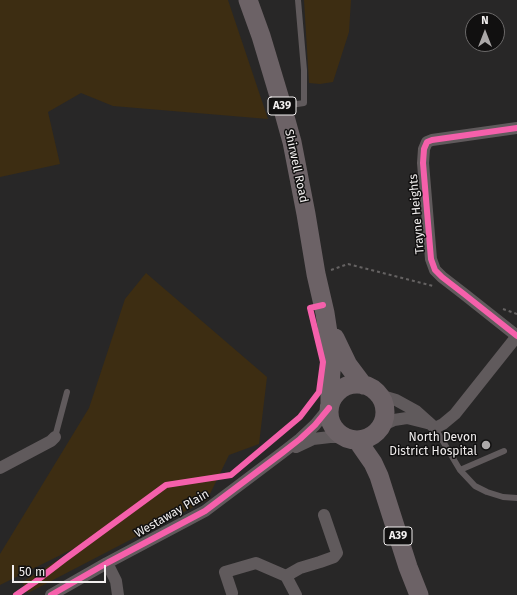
<!DOCTYPE html>
<html>
<head>
<meta charset="utf-8">
<style>
	body { margin:0 }
	#map { position:relative; width:517px; height:595px; overflow:hidden; background:#282727; font-family:"Fira Sans",sans-serif }
	canvas { display:block }
	.north { position:absolute; left:465px; top:12px; width:40px; height:40px; box-sizing:border-box; background:#111010; border:1px solid #6b6969; border-radius:50%; rotate:0deg; font-size:11px; font-weight:700; line-height:16px; text-align:center; color:#f1eeee }
	.north::after { content:''; display:block; margin:auto; width:14px; height:18px; background:#aba8a8; clip-path:polygon(50% 0,100% 100%,50% 72%,0 100%) }
	.scale { position:absolute; left:12px; top:565px; width:94px; height:18px; box-sizing:border-box; border:2px solid #f1eeee; border-top:0; padding-left:5px; font-size:12px; line-height:14px; white-space:nowrap; color:#f1eeee; -webkit-text-stroke:3px #111010; paint-order:stroke }
</style>
</head>
<body>
<div id="map">
<canvas width="517" height="595"></canvas>
<div class="north">N</div>
<div class="scale">50 m</div>
</div>
<script>
const c = document.querySelector('canvas').getContext('2d');
c.lineJoin = 'round';
function fillPath(path, color) {
  c.fillStyle = color;
  c.fill(path, 'evenodd');
}
function poly(rows) {
  const path = new Path2D();
  for (const r of rows) {
    if (r.length === 3) {
      path.moveTo(r[0] + r[2], r[1]);
      path.arc(r[0], r[1], r[2], 0, 2 * Math.PI);
      continue;
    }
    path.moveTo(r[0], r[1]);
    for (let i = 2; i < r.length; i += 2) path.lineTo(r[i], r[i + 1]);
  }
  return path;
}
function stroke(path, color, width, dash) {
  c.strokeStyle = color;
  c.lineWidth = width;
  c.lineCap = dash ? 'butt' : 'round';
  c.setLineDash(dash || []);
  c.stroke(path);
}
function write(font, color, halo, rows, align = 'center') {
  c.font = font + ' "Fira Sans",sans-serif';
  c.lineWidth = 3;
  c.setLineDash([]);
  c.textBaseline = 'middle';
  c.strokeStyle = halo;
  c.fillStyle = color;
  for (const [text, x, y, turn = 0] of rows) {
    c.save();
    c.translate(x, y);
    c.rotate((+turn || 0) * Math.PI / 180);
    c.textAlign = isNaN(turn) ? turn : align;
    if (halo) c.strokeText(text, 0, 0);
    c.fillText(text, 0, 0);
    c.restore();
  }
}
const green = poly([
	[0,0,228,0,268,119,113,106,81,93,48,112,60,164,0,177],
	[304,0,351,0,349,32,333,82,320,84,309,83],
	[146,273,267,377,259,444,229,455,207,500,28,593,22,582,91,540,0,585,0,554,89,408,125,299]
]);
const path = poly([
	[331,270,348,264,433,286],
	[503,309,517,314]
]);
const service = poly([
	[284,106,304,103,304,70,298,0],
	[435,428,460,470,475,486,487,492,503,497,517,498],
	[55,437,67,392],
	[460,470,504,451]
]);
const minor = poly([
	[517,128,432,140,427,142,424,149,423,163,431,259,435,270,442,277,464,294,517,336],
	[379,395,396,400,416,411,435,428,443,424,455,414,517,336],
	[381,426,394,420,407,418,427,423],
	[296,447,313,439,330,437,345,437],
	[0,468,51,441,55,437],
	[107,563,116,581,118,595],
	[286,576,300,568,320,562,334,557,337,553,324,515],
	[232,593,225,572,256,563,286,576,296,595],
	[51,595,107,563,205,511,282,453,300,439,315,425,329,408]
]);
const primary = poly([
	[248,0,261,36,282,106,292,142,306,214,316,274,325,313,332,359,330,384,330,404],
	[335,338,348,365,363,385],
	[357,412,28],
	[357,440,373,463,379,476,408,567,419,595]
]);
const cycleway = poly([
	[517,128,432,140,427,142,424,149,423,163,431,259,435,270,442,277,464,294,517,336],
	[16,595,35,582,65,559,166,485,231,475,300,417,319,392,323,362,310,308,323,305],
	[51,595,107,563,205,511,282,453,300,439,315,425,329,408]
]);
const markers = [
	[486,445,5,"#aba8a8"]
];
const shields = [
	[282,106,28],
	[398,536,28]
];
const shieldNames = [
	["A39",282,106],
	["A39",398,536]
];
const streetNames = [
	["Shirwell Road",296,166,78],
	["Trayne Heights",417,214,-95],
	["Westaway Plain",172,514,-30]
];
const poiNames = [
	["North Devon",477,438],
	["District Hospital",477,452]
];
fillPath(green, '#3d2d12');
stroke(path, '#656262', 2, [3, 3]);
stroke(service, '#605a5c', 6);
stroke(minor, '#605a5c', 12);
stroke(primary, '#6c6266', 19);
stroke(cycleway, '#f560ab', 6);
for (const [x, y, r, color] of markers) {
  const dot = new Path2D();
  dot.arc(x, y, r, 0, 2 * Math.PI);
  c.fillStyle = color;
  c.fill(dot);
  stroke(dot, '#111010', 1.5);
}
for (const [x, y, w] of shields) {
  const box = new Path2D();
  box.roundRect(x - w / 2, y - 9, w, 18, 3);
  c.fillStyle = '#111010';
  c.fill(box);
  stroke(box, '#f1eeee', 1);
}
write('bold 11px', '#f1eeee', null, shieldNames);
write('12px', '#f1eeee', '#111010', streetNames);
write('12px', '#f1eeee', '#111010', poiNames, 'right');
</script>
</body>
</html>
